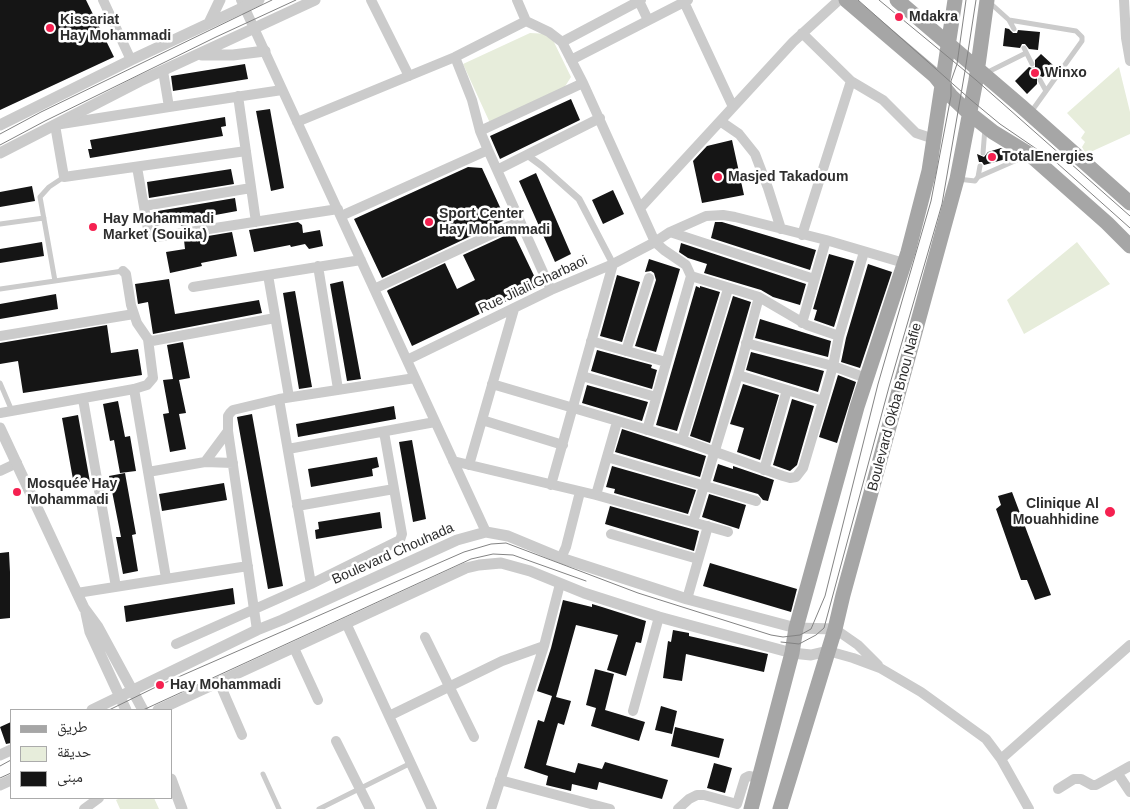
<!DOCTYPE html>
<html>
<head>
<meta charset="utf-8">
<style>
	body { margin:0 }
	#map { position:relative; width:1130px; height:809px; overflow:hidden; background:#fff; font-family:Arial,"Noto Naskh Arabic",sans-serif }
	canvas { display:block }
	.legend { position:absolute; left:10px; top:709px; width:162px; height:90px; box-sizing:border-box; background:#fff; border:1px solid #ababab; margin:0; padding:6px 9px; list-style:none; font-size:15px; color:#2e2e2e }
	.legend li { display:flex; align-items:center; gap:10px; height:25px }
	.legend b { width:25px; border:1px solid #ababab }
</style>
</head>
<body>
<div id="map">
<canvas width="1130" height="809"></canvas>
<ul class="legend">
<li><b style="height:6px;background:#a6a6a6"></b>طريق</li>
<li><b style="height:14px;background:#e7eddb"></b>حديقة</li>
<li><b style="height:14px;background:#151515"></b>مبنى</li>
</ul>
</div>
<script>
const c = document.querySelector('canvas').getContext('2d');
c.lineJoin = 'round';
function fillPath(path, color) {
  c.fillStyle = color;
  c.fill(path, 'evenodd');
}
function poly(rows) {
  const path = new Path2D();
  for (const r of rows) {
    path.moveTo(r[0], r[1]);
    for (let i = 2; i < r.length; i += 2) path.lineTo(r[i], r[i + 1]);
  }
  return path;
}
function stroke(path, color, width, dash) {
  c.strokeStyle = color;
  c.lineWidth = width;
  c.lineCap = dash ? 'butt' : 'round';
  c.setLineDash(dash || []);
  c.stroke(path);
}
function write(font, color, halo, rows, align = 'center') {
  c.font = font + ' Arial,sans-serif';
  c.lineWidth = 5;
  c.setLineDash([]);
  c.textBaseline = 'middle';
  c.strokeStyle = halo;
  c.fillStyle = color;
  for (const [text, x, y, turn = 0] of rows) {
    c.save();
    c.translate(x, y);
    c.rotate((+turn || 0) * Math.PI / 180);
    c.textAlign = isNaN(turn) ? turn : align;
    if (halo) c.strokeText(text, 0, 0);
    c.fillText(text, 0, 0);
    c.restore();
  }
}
const green = poly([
	[530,33,550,34,571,77,564,88,490,123,463,64],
	[1119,67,1130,112,1130,134,1086,154,1082,147,1085,142,1081,138,1085,132,1067,113],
	[1077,242,1110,284,1024,334,1007,300],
	[120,798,154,798,159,809,120,809,116,800]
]);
const building = poly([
	[0,0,86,0,114,57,0,110],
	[1005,28,1009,29,1013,33,1017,33,1018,30,1040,32,1038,50,1029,49,1025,44,1022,44,1020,48,1003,46],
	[1041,54,1054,66,1043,77,1040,76,1037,77,1037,84,1027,94,1015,81,1029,67,1032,68,1035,67,1035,60],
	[245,64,248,79,173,91,171,76],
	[571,99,580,120,500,159,490,136],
	[270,109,284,188,271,191,256,111],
	[225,117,226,126,221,127,223,136,90,158,88,149,92,149,90,140],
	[732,140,744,195,702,203,693,161,707,146],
	[1001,148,1003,149,1006,159,984,165,982,162,979,162,977,154,984,157,988,152],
	[468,167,482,168,505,218,503,221,382,278,354,219],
	[231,169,234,184,149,198,147,182],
	[536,173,571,254,555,262,519,181],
	[32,186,35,201,0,207,0,192],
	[613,190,624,214,603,224,592,200],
	[235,198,237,211,210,216,211,222,181,226,180,221,155,226,152,212],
	[298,222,302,225,303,233,320,230,323,246,309,249,305,244,291,247,290,245,254,252,249,230],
	[715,222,722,222,816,250,810,270,711,238],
	[232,232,237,256,201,263,202,266,170,273,166,252,185,249,184,240],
	[513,232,539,286,412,346,387,291,388,290,445,263,457,289,475,280,463,255],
	[42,242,44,256,0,263,0,249],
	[681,243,806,284,800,305,773,297,761,290,704,273,707,264,688,258,679,252],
	[829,254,854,261,834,327,814,320,817,310,813,309],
	[649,259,680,269,656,352,635,346,656,280,654,273,651,271,645,272],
	[868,264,892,272,860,368,841,362,846,338],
	[617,275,640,282,622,342,600,336],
	[169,279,175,314,259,300,262,313,153,334,148,302,138,304,135,284],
	[343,281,361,379,347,381,330,284],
	[696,286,700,288,700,286,720,292,677,431,656,425],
	[295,291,312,387,299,389,283,293],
	[56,294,58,309,0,319,0,304],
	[733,296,751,302,710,443,690,436],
	[760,319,831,341,828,357,755,338],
	[107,325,111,353,138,349,142,375,23,393,18,361,0,364,0,343],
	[183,342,190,378,179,380,186,413,179,414,186,449,170,452,163,414,169,413,163,380,173,379,167,345],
	[597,350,652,365,651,368,657,370,652,389,591,371],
	[751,352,824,371,818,392,746,370],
	[838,375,856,382,837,443,819,437],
	[743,384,779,395,760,460,737,452,744,428,730,424],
	[587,385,648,402,642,421,582,403],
	[792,399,814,406,797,465,790,471,773,465],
	[118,401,125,437,130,436,136,471,120,473,114,440,110,441,103,404],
	[394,406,396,419,298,437,296,424],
	[252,414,283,586,268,589,237,417],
	[78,415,90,482,74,485,62,418],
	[622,429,706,456,700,477,615,452],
	[412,440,426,519,413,522,399,442],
	[377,457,379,467,372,469,373,476,311,487,308,469],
	[718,464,733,469,733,466,774,480,768,501,763,500,758,494,713,481],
	[612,466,696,490,688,514,614,493,615,489,606,487],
	[125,473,136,534,132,535,138,571,123,574,116,537,121,537,109,476],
	[224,483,227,500,162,511,159,494],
	[1012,492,1051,595,1035,600,1027,580,1021,580,996,509,1001,505,998,496],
	[709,494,746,505,739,529,702,517],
	[610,506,699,531,694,551,605,524],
	[380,512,382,528,316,539,315,530,319,529,318,522],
	[9,552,10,572,10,618,0,619,0,553],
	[710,563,797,589,791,612,703,586],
	[233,588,235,604,126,622,124,606],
	[563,600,592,607,592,604,602,607,646,621,641,643,636,642,626,676,607,670,618,635,576,625,556,697,571,701,564,725,558,723,546,765,575,773,578,763,602,769,605,762,668,780,662,799,599,782,597,790,572,784,571,791,546,785,548,776,524,768,538,720,544,722,552,696,537,691,551,648],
	[673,630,689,633,689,636,768,654,764,672,686,654,682,681,663,678,668,641,671,642],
	[595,669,614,674,605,710,645,722,639,741,591,726,596,708,586,705],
	[661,706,677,711,672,734,655,730],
	[11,722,11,743,6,744,0,727],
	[675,727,724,739,719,758,671,746],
	[714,763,732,768,725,793,707,788]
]);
const service = poly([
	[989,2,1009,20,1076,31,1082,37,1082,41,1031,112],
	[1009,20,1014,29],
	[1024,48,1032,64],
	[986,73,1026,53],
	[1040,80,1046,91],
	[983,153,985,128],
	[978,177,1026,156],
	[958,179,975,181,978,177,980,166],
	[0,224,44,218],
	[55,281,40,197,49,187,64,177],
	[0,289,123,271],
	[0,383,12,411],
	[263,774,279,809],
	[319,809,411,763]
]);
const pedestrian = poly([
	[527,155,542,166,579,199,613,264]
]);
const minor = poly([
	[103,0,131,60],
	[241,0,486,532],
	[371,0,409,76],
	[517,0,526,21,549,32,562,42,583,83,655,242,664,250,686,265,691,276,647,430],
	[1124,0,1126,38,1130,61],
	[639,1,648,20],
	[684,2,733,107],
	[802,33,851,81,802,235],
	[562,42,641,0],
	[455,57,472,100,480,131,488,150,551,290],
	[571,60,688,0],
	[163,71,169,107,282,90],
	[851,81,883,100,916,133,934,139],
	[238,96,256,222],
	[169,107,55,125,64,177,246,151],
	[720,121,739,134,755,154,768,188,781,229],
	[297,122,455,57,526,21],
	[480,131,583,83],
	[137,167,147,224,149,232,157,237,338,209],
	[497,170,600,118],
	[144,206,251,188],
	[641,207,793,42,839,0],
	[341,216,488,150],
	[670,232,814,279],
	[318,266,338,389],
	[123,271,126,274,131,305,137,323,148,339,152,341,275,318],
	[268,275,289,397],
	[691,276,759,297,807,325,839,336],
	[193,287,361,260],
	[374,289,520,221],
	[802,323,826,240],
	[0,336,134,314],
	[591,341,666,362],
	[746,343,833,366,866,378],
	[626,351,649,278],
	[407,360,551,290,613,264,655,242,670,232,706,216,723,215,735,217,826,240,904,263],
	[738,375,823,401],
	[582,376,656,397],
	[492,384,682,440,783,476,790,478,796,477,803,468,823,401,833,366,839,336,864,252],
	[134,389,166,578],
	[83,399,116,587],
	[279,399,311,584],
	[0,413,134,389,147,385,153,378,148,339],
	[482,420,563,445],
	[682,440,728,289],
	[288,449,435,422],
	[607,457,756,501],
	[453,461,596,495,728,532],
	[205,462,233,463],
	[469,465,514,309],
	[764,470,787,390],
	[0,471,17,463],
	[148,472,205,462,228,431],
	[551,485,613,264],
	[596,495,617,422],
	[297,506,394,489],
	[693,522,738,375,759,297],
	[611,534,698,559],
	[561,558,566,547,580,492],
	[77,593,248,566],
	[687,599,708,526],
	[346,623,432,809],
	[835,629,858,645,878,665],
	[257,630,228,431,228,416,230,413,233,410,279,399,415,378],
	[425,637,474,737],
	[176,644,311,584,400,540,402,534,384,432],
	[294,648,318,700],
	[828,651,853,658,880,668,921,692,986,739,1001,759,1130,645],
	[219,682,242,735],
	[633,711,659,617],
	[389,716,502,661,544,646],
	[336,741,370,809],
	[1001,759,1029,809],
	[1118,774,1130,792],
	[500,780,610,809],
	[1058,789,1074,779,1081,779,1092,785,1096,785,1130,766],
	[84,809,99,798],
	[491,809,544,646,560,584],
	[678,809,689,799,697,795,704,795,737,804,745,778,749,776,759,778]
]);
const tertiary = poly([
	[209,23,220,0],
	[202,55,233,55,265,51],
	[0,125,131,60,259,0],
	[0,153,140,81,315,0],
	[0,428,84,608,98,627,143,710],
	[86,613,90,632,126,710],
	[92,710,257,630,282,620,457,540,486,532,508,536,561,558,687,599,796,628,835,629],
	[158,710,466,568,479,565,501,563,530,571,584,593,659,617,792,653,811,655,828,651],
	[0,755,11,750],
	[171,779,182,809],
	[0,785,11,780]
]);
const primary = poly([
	[846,0,935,76,951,96,969,113,993,132,1029,154,1107,223,1130,246],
	[897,0,1022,107,1130,203],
	[751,809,792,653,796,628,857,407,908,252,929,171,955,0],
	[780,809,835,629,843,595,957,179,976,80,987,0]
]);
const tram = poly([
	[858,0,971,100,1000,124,1057,163,1130,228],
	[879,0,976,80,1130,216],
	[0,134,41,112,272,0],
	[0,145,45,121,216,37,296,0],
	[781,642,799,644,816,635,824,628,889,387,942,204,965,71,976,0],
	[109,710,160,685,464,552,491,544,506,543,638,593,771,635,783,637,800,635,811,629,825,596,878,384,931,201,951,96,951,81,957,64,966,0],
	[143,710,471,559,493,554,513,555,586,581],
	[0,766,11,760],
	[0,778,11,773]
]);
const markers = [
	[899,17,5,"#f52150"],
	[50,28,5,"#f52150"],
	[1035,73,5,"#f52150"],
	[992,157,5,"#f52150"],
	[718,177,5,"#f52150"],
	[429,222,5,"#f52150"],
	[93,227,5,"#f52150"],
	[17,492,5,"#f52150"],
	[1110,512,6,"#f52150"],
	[160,685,5,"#f52150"]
];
const poiNames = [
	["Mdakra",909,17],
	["Kissariat",60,20],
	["Hay Mohammadi",60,36],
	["Winxo",1045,73],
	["TotalEnergies",1002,157],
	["Masjed Takadoum",728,177],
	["Sport Center",439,214],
	["Hay Mohammadi",439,230],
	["Hay Mohammadi",103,219],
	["Market (Souika)",103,235],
	["Mosquée Hay",27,484],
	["Mohammadi",27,500],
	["Clinique Al",1099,504,"right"],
	["Mouahhidine",1099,520,"right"],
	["Hay Mohammadi",170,685]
];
const streetNames = [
	["Rue Jilali Gharbaoi",533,285,-25],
	["Boulevard Okba Bnou Nafie",895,407,-75],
	["Boulevard Chouhada",393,554,-24]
];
fillPath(green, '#e7eddb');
fillPath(building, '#151515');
stroke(service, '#cbcbcb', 5);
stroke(pedestrian, '#cbcbcb', 7);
stroke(minor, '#cbcbcb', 10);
stroke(tertiary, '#cbcbcb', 11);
stroke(primary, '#a6a6a6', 15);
stroke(tram, '#838383', 1);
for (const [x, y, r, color] of markers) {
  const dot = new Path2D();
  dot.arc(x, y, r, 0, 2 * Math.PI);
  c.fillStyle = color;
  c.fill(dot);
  stroke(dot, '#fff', 2);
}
write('bold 14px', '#2e2e2e', '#fff', poiNames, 'left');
write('14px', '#2e2e2e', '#fff', streetNames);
</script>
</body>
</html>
